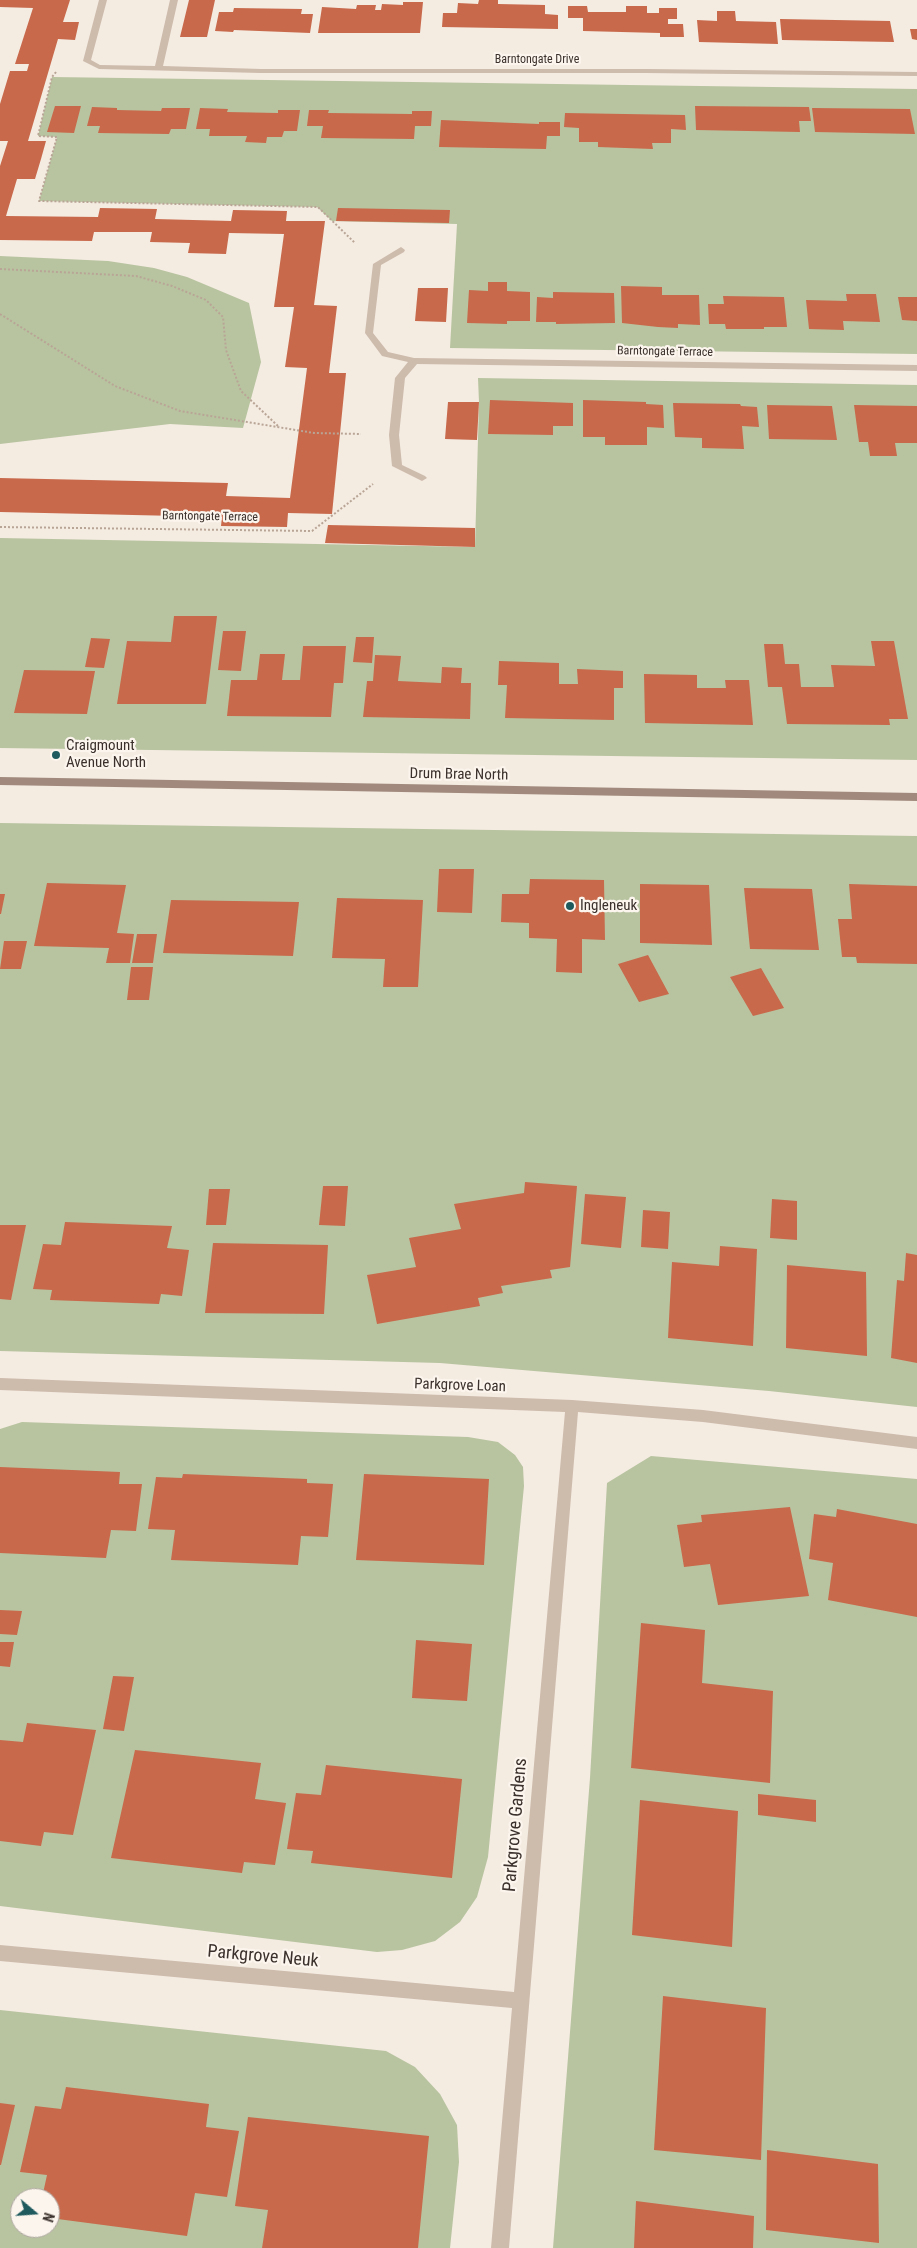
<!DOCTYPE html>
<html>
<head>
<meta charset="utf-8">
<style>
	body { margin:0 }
	#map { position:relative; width:917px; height:2248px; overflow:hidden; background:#f4ebe1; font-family:"Roboto Condensed",sans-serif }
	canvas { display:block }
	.north { position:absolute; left:10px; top:2188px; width:50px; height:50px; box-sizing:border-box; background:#fbf5ee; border:1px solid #aea6a0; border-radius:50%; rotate:108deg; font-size:14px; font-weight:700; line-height:20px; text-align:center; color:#3b302b }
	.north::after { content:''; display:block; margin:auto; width:18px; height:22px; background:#1f5a5e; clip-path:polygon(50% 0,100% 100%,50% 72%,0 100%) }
</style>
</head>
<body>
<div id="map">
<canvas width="917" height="2248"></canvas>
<div class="north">N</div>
</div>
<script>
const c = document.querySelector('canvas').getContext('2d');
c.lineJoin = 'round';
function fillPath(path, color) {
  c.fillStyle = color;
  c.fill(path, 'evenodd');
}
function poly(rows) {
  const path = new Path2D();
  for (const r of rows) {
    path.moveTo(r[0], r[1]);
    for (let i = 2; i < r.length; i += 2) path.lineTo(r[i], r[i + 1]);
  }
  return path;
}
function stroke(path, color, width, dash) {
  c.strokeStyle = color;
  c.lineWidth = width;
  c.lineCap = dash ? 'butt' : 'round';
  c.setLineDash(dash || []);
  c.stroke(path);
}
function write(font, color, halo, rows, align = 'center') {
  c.font = font + ' "Roboto Condensed",sans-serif';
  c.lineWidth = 4.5;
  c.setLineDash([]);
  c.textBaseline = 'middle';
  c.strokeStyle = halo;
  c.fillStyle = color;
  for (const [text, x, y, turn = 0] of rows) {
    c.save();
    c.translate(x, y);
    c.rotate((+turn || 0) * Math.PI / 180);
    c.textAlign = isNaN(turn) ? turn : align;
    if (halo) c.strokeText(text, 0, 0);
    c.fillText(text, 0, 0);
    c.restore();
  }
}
const green = poly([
	[52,77,917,89,917,354,450,348,457,224,332,221,317,207,39,201,57,137,38,136],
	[0,256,108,261,154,268,187,277,249,303,261,362,243,428,170,424,0,444],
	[478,378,917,385,917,760,0,748,0,538,475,547,479,402],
	[0,823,917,836,917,1407,769,1391,440,1363,0,1351],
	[22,1422,468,1437,498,1442,515,1455,523,1467,524,1486,488,1857,477,1897,460,1922,435,1941,402,1950,377,1952,0,1906,0,1429],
	[651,1456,917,1479,917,2248,553,2248,590,1778,607,1483],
	[0,2010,386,2051,415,2067,440,2094,457,2125,459,2162,450,2248,0,2248],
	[20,2198,50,2198,50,2228,20,2228]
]);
const building = poly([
	[0,0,70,0,63,22,79,22,75,40,58,39,28,141,46,141,41,159,35,179,17,179,6,216,98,217,100,208,157,209,155,219,231,221,233,210,287,211,286,221,325,221,314,305,337,306,329,373,346,373,332,514,288,513,287,527,221,526,222,517,0,512,0,478,228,483,226,496,290,498,307,368,285,367,294,307,274,307,284,234,229,233,226,254,188,253,190,243,150,242,152,232,94,232,92,241,0,240,0,166,8,141,0,141,0,104,10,71,27,71,29,64,15,64,33,8,0,7],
	[189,0,215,0,207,37,180,37],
	[479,0,498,0,498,4,545,5,545,14,558,15,558,29,442,27,443,13,457,13,458,3,478,4],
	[403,2,423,2,420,33,318,33,322,7,356,9,357,5,376,5,375,10,381,10,382,4,403,5],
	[568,6,587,6,588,12,626,12,626,6,647,6,647,13,659,13,659,8,677,8,677,19,668,19,668,24,683,24,684,37,660,37,660,33,583,31,583,18,568,18],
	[234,8,302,9,301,14,313,14,310,33,234,30,233,32,215,31,219,12,233,12],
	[717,11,735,11,736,21,776,22,778,44,699,42,697,20,717,21],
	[780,19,890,21,894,42,782,40],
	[910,29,917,29,917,40,912,39],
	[55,106,81,106,74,133,47,132],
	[695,106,809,107,811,121,799,121,800,132,696,130],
	[92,107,117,108,117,110,161,111,162,108,190,108,186,129,171,129,169,134,98,133,100,126,87,126],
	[200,108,228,109,227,112,278,113,278,110,300,110,297,131,284,131,282,137,267,137,266,143,245,142,247,136,209,136,210,129,196,129],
	[812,108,910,109,915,134,815,132],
	[309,110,329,110,328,113,412,114,412,111,432,111,431,126,415,126,414,139,321,138,323,126,307,126],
	[565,113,685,115,686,130,671,129,671,143,652,143,653,149,598,147,598,142,579,142,579,128,564,127],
	[441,120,539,124,539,122,560,122,560,136,547,136,546,149,439,147],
	[338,208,450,210,449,223,336,221],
	[488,282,507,282,507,291,530,292,530,321,507,321,507,324,467,323,469,290,488,291],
	[621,286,662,287,662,295,699,295,700,325,678,324,678,328,658,327,622,323],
	[418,288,448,288,446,322,415,321],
	[553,292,614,293,615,323,556,324,556,322,536,322,537,297,553,298],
	[846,294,876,294,880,322,843,321,844,330,809,329,806,300,847,301],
	[723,296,784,297,787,327,764,327,764,329,726,329,725,324,709,324,708,304,724,304],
	[898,297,917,297,917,321,902,320],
	[490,400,573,403,573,426,553,426,553,435,488,434],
	[583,400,646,402,646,404,663,405,664,428,647,427,647,445,605,445,605,437,583,437],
	[448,402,479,402,477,440,445,439],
	[673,403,740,404,741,406,757,407,759,427,742,426,744,449,702,448,702,438,675,437],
	[767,405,832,406,837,440,769,439],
	[854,405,917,406,917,443,895,443,897,456,870,456,868,442,859,442],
	[328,525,475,528,475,547,325,543],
	[174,616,217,616,206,704,117,704,127,641,171,642],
	[223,631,246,631,241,671,218,670],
	[356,637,374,637,372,663,353,662],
	[91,638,110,639,104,668,85,667],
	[871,641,894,641,908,719,889,719,890,725,787,724,782,687,768,687,764,644,783,644,785,664,799,664,801,687,834,687,831,665,875,666],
	[303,646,346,646,343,683,334,683,331,717,227,716,231,680,257,680,260,654,285,654,282,680,300,680],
	[375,655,401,656,398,681,441,683,442,667,462,668,461,683,471,683,470,719,363,717,367,681,373,681],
	[499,661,559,663,559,684,578,684,577,669,623,671,623,688,614,688,614,720,505,718,507,685,498,685],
	[24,670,95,671,87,714,14,713],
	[644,674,697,675,697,688,726,688,725,680,749,680,753,725,645,723],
	[439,869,474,869,472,913,437,912],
	[530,879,604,880,605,940,582,939,582,973,556,972,557,939,529,938,529,923,501,922,502,894,529,894],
	[47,883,126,885,117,933,134,934,130,963,106,963,109,948,34,946],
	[640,884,709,885,712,945,640,943],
	[849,884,917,886,917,964,857,963,856,957,842,957,838,919,852,919],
	[744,888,812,889,819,950,750,949],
	[0,894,5,894,1,914,0,914],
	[337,898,423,900,418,987,383,987,385,959,332,958],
	[171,900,299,902,293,956,163,953],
	[137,934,157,934,153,963,132,963],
	[4,941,27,941,21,969,0,969],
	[648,955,669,994,639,1002,618,964],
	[131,967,153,967,149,1000,127,1000],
	[761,968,784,1008,753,1016,730,977],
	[525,1182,577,1186,570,1267,550,1270,552,1278,501,1286,503,1293,478,1298,480,1306,377,1324,367,1275,416,1267,409,1238,461,1229,454,1204,524,1193],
	[323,1186,348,1186,345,1226,319,1225],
	[209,1189,230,1189,226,1225,206,1225],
	[585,1194,626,1197,621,1248,581,1244],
	[772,1199,797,1201,797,1240,770,1238],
	[643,1210,670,1212,668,1249,641,1247],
	[65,1222,172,1226,167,1248,189,1250,182,1296,161,1294,159,1304,50,1300,52,1290,33,1289,43,1244,61,1245],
	[0,1225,26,1225,11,1300,0,1299],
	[213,1243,328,1245,324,1314,205,1313],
	[720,1246,757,1249,753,1346,668,1338,672,1262,719,1266],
	[906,1253,917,1255,917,1363,891,1358,897,1280,904,1281],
	[787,1265,866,1272,867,1356,786,1348],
	[0,1467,120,1472,119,1484,142,1484,136,1531,111,1530,106,1558,0,1553],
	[183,1474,307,1479,307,1483,333,1484,328,1537,301,1536,298,1565,171,1560,175,1530,148,1529,156,1477,182,1478],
	[364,1474,489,1479,484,1565,356,1560],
	[790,1507,809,1596,718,1605,710,1564,684,1567,677,1525,702,1522,701,1515],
	[837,1509,917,1524,917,1617,828,1600,833,1563,809,1559,814,1514,836,1517],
	[0,1610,22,1611,17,1635,0,1634],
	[641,1623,705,1630,702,1683,773,1691,770,1783,631,1768],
	[416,1640,472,1644,467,1701,412,1698],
	[0,1642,14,1642,10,1667,0,1666],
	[113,1676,134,1677,124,1731,103,1729],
	[27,1723,96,1730,73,1835,44,1832,41,1846,0,1841,0,1740,23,1742],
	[135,1750,261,1763,255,1799,286,1803,275,1865,244,1862,242,1873,111,1858],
	[326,1765,462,1779,452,1878,311,1863,313,1851,287,1849,296,1793,321,1795],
	[758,1794,816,1800,816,1822,758,1815],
	[640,1800,738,1811,732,1947,632,1935],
	[663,1996,766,2008,761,2160,654,2150],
	[66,2087,209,2104,206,2127,239,2131,227,2197,195,2193,187,2236,50,2218,50,2198,42,2198,47,2175,20,2172,35,2106,61,2109],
	[0,2103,15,2105,1,2165,0,2165],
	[248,2117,429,2136,418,2248,262,2248,268,2210,235,2206],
	[767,2150,878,2164,879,2243,766,2230],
	[636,2201,754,2216,753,2248,634,2248]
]);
const path = poly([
	[56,72,52,77,38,136,57,137,39,201,318,207,355,243],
	[0,269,136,276,172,286,206,300,223,317,226,350,241,391,279,427],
	[0,314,115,386,180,411,314,433,361,434],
	[0,527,312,531,373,484]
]);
const minor = poly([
	[99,0,107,0,91,60,100,65,155,66,170,0,178,0,163,66,261,69,646,69,917,72,917,76,646,73,261,73,99,69,83,61,99,0],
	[401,247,405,250,404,252,381,265,373,333,388,352,414,358,917,365,917,371,417,364,405,378,399,435,402,465,425,476,427,478,422,481,392,466,389,435,395,378,408,362,382,356,365,333,373,264,401,247],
	[0,1378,572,1400,703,1410,917,1437,917,1449,703,1422,578,1412,509,2248,491,2248,512,2008,0,1961,0,1945,514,1992,565,1412,0,1390,0,1378]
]);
const secondary = poly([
	[0,777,917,793,917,801,0,785,0,777]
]);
const markers = [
	[56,755,5,"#1f5a5e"],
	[570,906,5,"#1f5a5e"]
];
const farStreetnames = [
	["Barntongate Drive",537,60],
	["Barntongate Terrace",665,352,1],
	["Barntongate Terrace",210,517,1]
];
const poiNames = [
	["Craigmount",66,746],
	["Avenue North",66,763],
	["Ingleneuk",580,906]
];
const streetNames = [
	["Drum Brae North",459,775,1],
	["Parkgrove Loan",460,1386,2]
];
const nearStreetnames = [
	["Parkgrove Gardens",516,1825,-85],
	["Parkgrove Neuk",263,1957,5]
];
fillPath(green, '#b8c4a0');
fillPath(building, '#c8694b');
stroke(path, '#b9a596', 2, [2, 2]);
fillPath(minor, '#cdbbac');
fillPath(secondary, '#a18a7d');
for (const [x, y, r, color] of markers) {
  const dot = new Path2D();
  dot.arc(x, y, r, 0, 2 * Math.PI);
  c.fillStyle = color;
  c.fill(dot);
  stroke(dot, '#fbf5ee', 2);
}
write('12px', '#3b302b', '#fbf5ee', farStreetnames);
write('15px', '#3b302b', '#fbf5ee', poiNames, 'left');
write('15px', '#3b302b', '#fbf5ee', streetNames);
write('18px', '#3b302b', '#fbf5ee', nearStreetnames);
</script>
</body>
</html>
